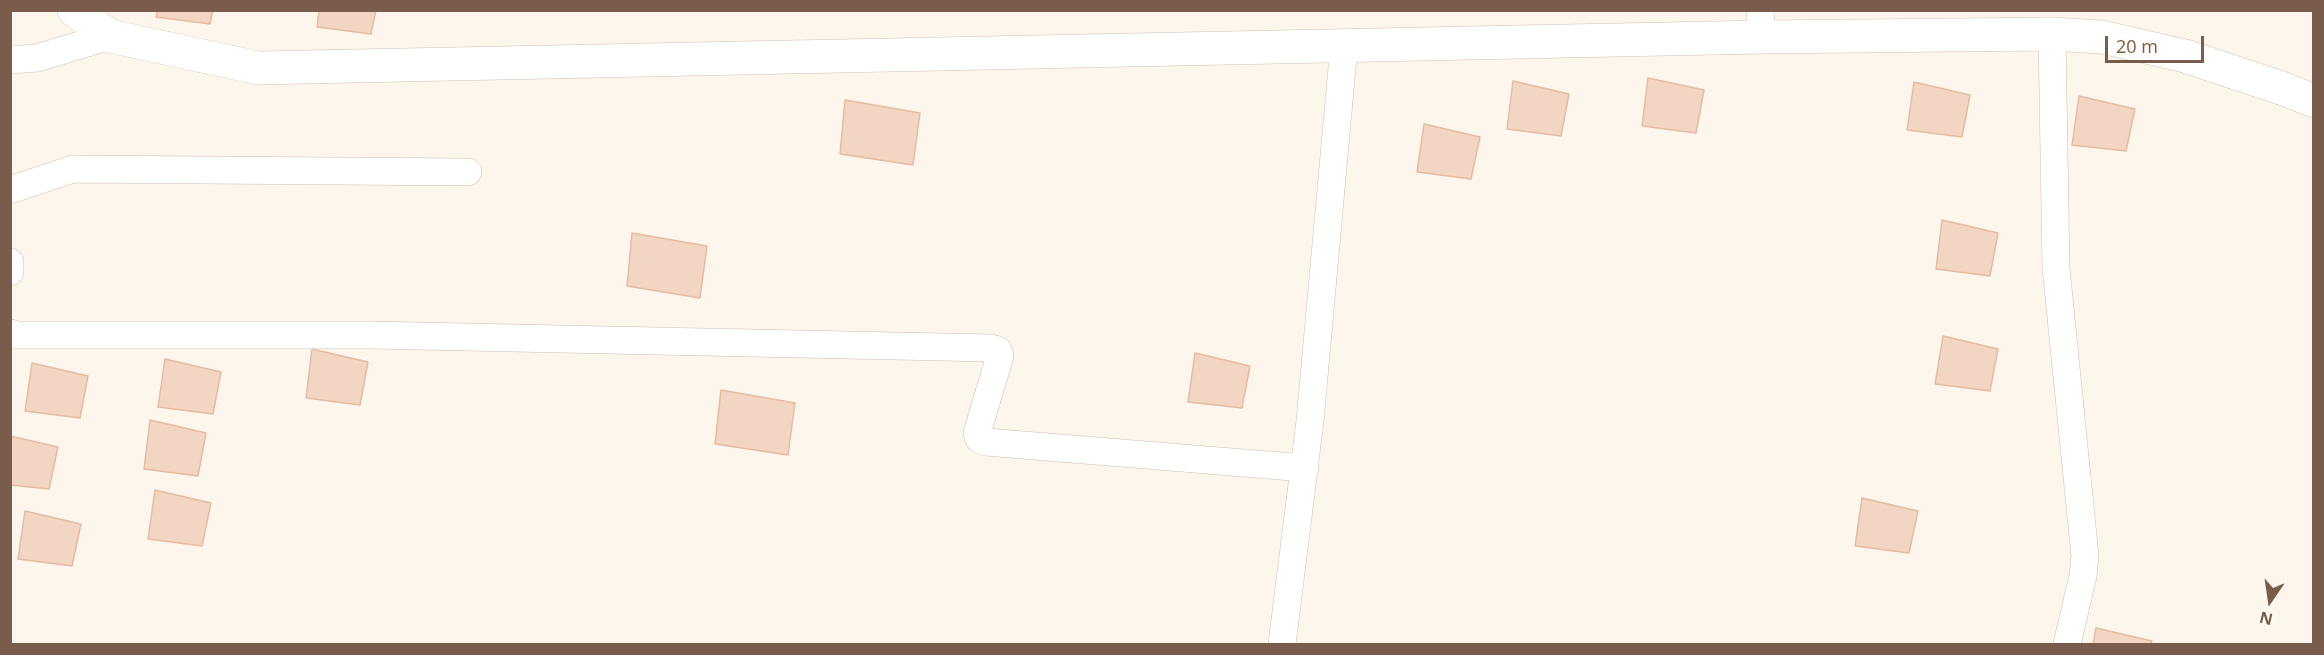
<!DOCTYPE html>
<html>
<head>
<meta charset="utf-8">
<style>
	body { margin:0 }
	#map { position:relative; width:2324px; height:655px; overflow:hidden; background:#fdf6ec; font-family:"Open Sans",sans-serif }
	canvas { display:block }
	.frame { position:absolute; inset:0; border:12px solid #7a5c4d; pointer-events:none }
	.north { position:absolute; left:2240px; top:571px; width:60px; height:60px; -webkit-text-stroke:4px #fffaf3; paint-order:stroke; rotate:193deg; font-size:16px; font-weight:700; line-height:24px; text-align:center; color:#7a5c4d }
	.north::after { content:''; display:block; margin:auto; width:21px; height:27px; background:#7a5c4d; clip-path:polygon(50% 0,100% 100%,50% 72%,0 100%) }
	.scale { position:absolute; left:2105px; top:36px; width:99px; height:27px; box-sizing:border-box; border:3px solid #7a5c4d; border-top:0; padding-left:8px; font-size:18px; line-height:21px; white-space:nowrap; color:#7a5c4d; -webkit-text-stroke:4px #fffaf3; paint-order:stroke }
</style>
</head>
<body>
<div id="map">
<canvas width="2324" height="655"></canvas>
<div class="frame"></div>
<div class="north">N</div>
<div class="scale">20 m</div>
</div>
<script>
const c = document.querySelector('canvas').getContext('2d');
c.lineJoin = 'round';
function fillPath(path, color) {
  c.fillStyle = color;
  c.fill(path, 'evenodd');
}
function poly(rows) {
  const path = new Path2D();
  for (const r of rows) {
    path.moveTo(r[0], r[1]);
    for (let i = 2; i < r.length; i += 2) path.lineTo(r[i], r[i + 1]);
  }
  return path;
}
function stroke(path, color, width, dash) {
  c.strokeStyle = color;
  c.lineWidth = width;
  c.lineCap = dash ? 'butt' : 'round';
  c.setLineDash(dash || []);
  c.stroke(path);
}
const building = poly([
	[157,10,213,10,210,24,156,17,157,10],
	[319,10,376,10,371,34,317,27,319,10],
	[1648,78,1704,90,1696,133,1642,126,1648,78],
	[1513,81,1569,94,1561,136,1507,129,1513,81],
	[1914,82,1970,95,1962,137,1907,130,1914,82],
	[2079,96,2135,109,2126,151,2072,145,2079,96],
	[845,100,920,113,913,165,840,154,845,100],
	[1424,124,1480,137,1471,179,1417,172,1424,124],
	[1942,220,1998,233,1990,276,1936,269,1942,220],
	[632,233,707,246,700,298,627,286,632,233],
	[1943,336,1998,349,1990,391,1935,384,1943,336],
	[312,349,368,362,360,405,306,398,312,349],
	[1195,353,1250,366,1242,408,1188,402,1195,353],
	[165,359,221,372,213,414,158,407,165,359],
	[32,363,88,376,80,418,25,411,32,363],
	[721,390,795,403,788,455,715,444,721,390],
	[150,420,206,433,198,476,144,469,150,420],
	[10,436,58,447,49,489,10,485,10,436],
	[155,490,211,503,202,546,148,539,155,490],
	[1862,498,1918,511,1909,553,1855,546,1862,498],
	[25,511,81,524,72,566,18,559,25,511],
	[2096,628,2152,641,2151,644,2093,644,2096,628]
]);
const street = poly([
	[1760,10,1762,37],
	[2052,34,2056,268,2085,556,2083,576,2067,644],
	[10,60,37,58,110,36],
	[10,190,73,169,468,172],
	[10,262,10,272],
	[10,333,17,335,370,335,991,348,998,350,1000,356,977,433,979,439,986,442,1305,468],
	[1282,644,1310,421,1344,46]
]);
const secondary = poly([
	[74,10,110,36,258,68,1762,37,2052,34,2102,37,2185,56,2287,90,2314,101]
]);
fillPath(building, '#f3d5c3');
stroke(building, '#e6bba3', 1.5);
stroke(street, '#d1beb0', 28);
stroke(secondary, '#d6c0b0', 34);
stroke(street, '#fff', 27);
stroke(secondary, '#fff', 33);
</script>
</body>
</html>
